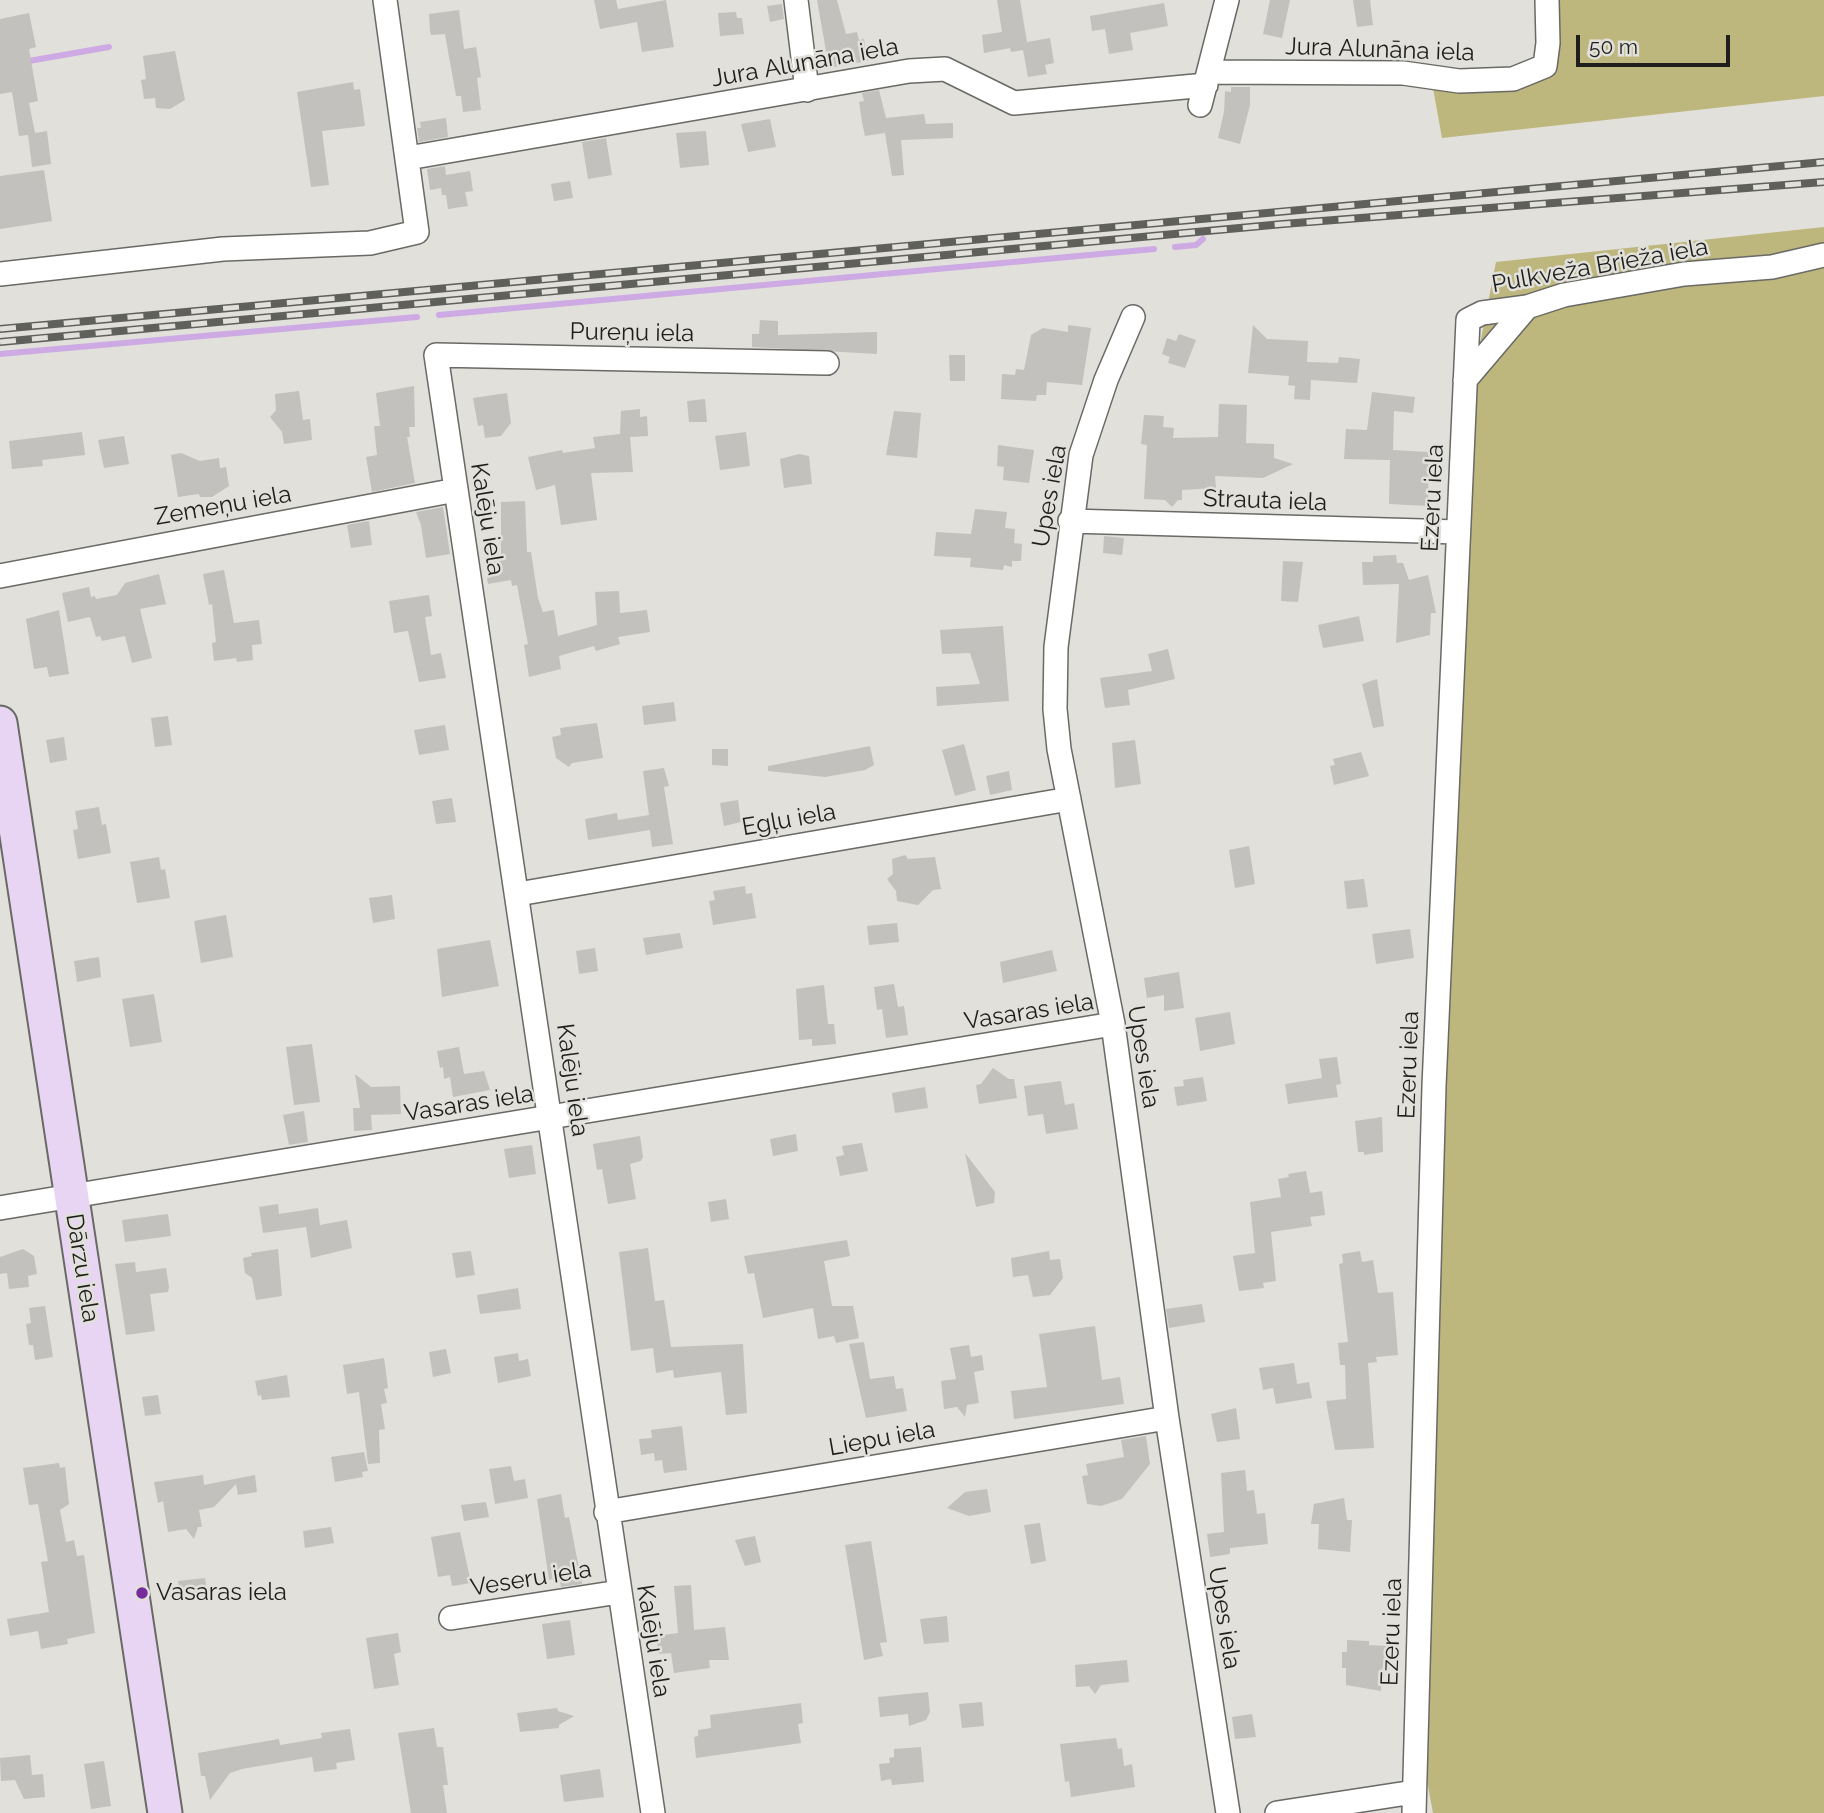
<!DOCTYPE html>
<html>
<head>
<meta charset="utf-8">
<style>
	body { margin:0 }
	#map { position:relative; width:1824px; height:1813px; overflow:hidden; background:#e1e0db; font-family:Raleway,sans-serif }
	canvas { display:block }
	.scale { position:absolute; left:1576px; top:35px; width:154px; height:32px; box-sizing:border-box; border:4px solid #1e1e1c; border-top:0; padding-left:9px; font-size:21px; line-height:24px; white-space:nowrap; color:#1e1e1c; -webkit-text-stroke:5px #e1e0db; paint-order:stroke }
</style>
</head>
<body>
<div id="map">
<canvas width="1824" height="1813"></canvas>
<div class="scale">50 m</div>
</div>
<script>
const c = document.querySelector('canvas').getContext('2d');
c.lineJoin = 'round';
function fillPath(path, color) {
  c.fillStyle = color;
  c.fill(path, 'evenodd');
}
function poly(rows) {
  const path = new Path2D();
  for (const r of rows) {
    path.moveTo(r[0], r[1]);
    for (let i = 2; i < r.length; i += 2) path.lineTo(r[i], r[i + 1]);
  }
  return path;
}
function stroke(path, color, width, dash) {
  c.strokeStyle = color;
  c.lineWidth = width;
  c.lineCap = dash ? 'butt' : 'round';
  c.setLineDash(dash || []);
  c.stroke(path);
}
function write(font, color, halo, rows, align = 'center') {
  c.font = font + ' Raleway,sans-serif';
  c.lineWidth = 5;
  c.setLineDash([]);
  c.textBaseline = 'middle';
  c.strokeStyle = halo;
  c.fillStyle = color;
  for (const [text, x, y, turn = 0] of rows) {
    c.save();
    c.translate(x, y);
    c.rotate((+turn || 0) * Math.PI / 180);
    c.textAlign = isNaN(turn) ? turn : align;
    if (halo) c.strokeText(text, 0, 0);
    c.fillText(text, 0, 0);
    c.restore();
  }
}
const green = poly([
	[1547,0,1824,0,1824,96,1442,138,1431,77,1544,66],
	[1824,227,1824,1813,1433,1813,1421,1749,1468,406,1496,262]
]);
const stream = poly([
	[23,62,109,47],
	[1175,247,1196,245,1203,239],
	[439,315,1154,249],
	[0,354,417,317]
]);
const building = poly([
	[594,0,616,0,618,9,666,0,674,47,642,52,637,22,600,29],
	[817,0,837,0,846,34,857,32,859,40,864,39,868,61,829,68],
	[997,0,1020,0,1027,42,1050,38,1054,63,1045,65,1047,74,1028,77,1023,50,1011,52,1010,48,984,53,982,35,1002,32],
	[1270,0,1290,0,1282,38,1263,34],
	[1353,0,1370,0,1373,25,1357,27],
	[1164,3,1168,26,1130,33,1133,50,1109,54,1105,29,1092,31,1090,16],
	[782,4,784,19,770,22,767,6],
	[459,10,464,49,476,47,481,77,477,78,481,110,463,112,461,96,456,96,445,34,431,35,430,31,429,14],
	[736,12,737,18,742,18,744,34,720,36,718,13],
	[29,13,36,47,29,49,38,101,29,103,35,133,47,131,51,164,32,167,28,135,19,136,12,92,0,94,0,19],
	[175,51,185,100,170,109,156,108,155,98,144,99,141,80,146,79,143,56],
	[353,82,354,90,360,89,365,126,322,131,329,185,311,187,297,92],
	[1231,87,1250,87,1250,105,1240,144,1218,138,1224,112,1225,91,1231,92],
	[879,90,886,118,924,114,926,124,953,123,953,138,901,140,904,175,892,176,885,133,865,136,862,122,859,102,864,101,862,93],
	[446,118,448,137,419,142,417,128,421,128,420,122],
	[770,119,776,147,748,152,741,124],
	[706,131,709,165,680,168,676,133],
	[606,138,612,175,588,179,582,142],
	[445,166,446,175,470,171,473,191,465,192,468,206,448,209,446,195,442,195,441,188,430,190,427,169],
	[44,170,52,221,0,229,0,176],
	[570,181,573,198,554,201,551,184],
	[760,320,778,321,778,335,877,332,877,354,752,347,752,334,759,334],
	[1068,325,1091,328,1082,385,1047,382,1046,395,1037,395,1036,401,1001,399,1002,374,1015,375,1016,369,1024,370,1031,335,1043,328,1068,332],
	[1253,325,1267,339,1308,341,1307,362,1338,363,1339,357,1360,359,1357,383,1311,380,1310,400,1294,399,1295,386,1288,385,1289,376,1248,373],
	[1179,334,1196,340,1185,368,1168,363,1170,357,1162,354,1167,338,1176,341],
	[949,355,965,355,965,381,950,381],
	[414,386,415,427,409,427,410,437,407,437,415,483,372,492,366,457,377,455,374,426,380,426,376,393],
	[299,391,303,420,310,419,312,440,284,444,282,432,270,417,276,410,275,394],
	[1372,392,1415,397,1413,413,1394,411,1393,450,1429,452,1428,506,1389,504,1390,460,1344,459,1346,429,1367,430],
	[507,393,511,423,501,436,485,438,483,425,478,426,473,398],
	[705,399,707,422,689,422,687,401],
	[1219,404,1247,405,1246,443,1274,444,1274,458,1293,464,1263,478,1215,476,1216,488,1182,490,1182,500,1178,500,1172,507,1165,500,1144,499,1147,445,1141,444,1144,415,1164,416,1163,427,1174,428,1173,438,1218,437],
	[640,409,640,417,647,416,648,436,630,437,633,472,591,473,597,520,561,525,555,485,536,490,528,457,562,450,563,453,595,448,593,437,620,434,621,411],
	[894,411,921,413,917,458,886,455],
	[82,432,85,455,42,460,43,466,12,469,9,441],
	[746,432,750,466,720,470,715,436],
	[124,436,129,464,104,468,98,440],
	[998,445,1034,450,1029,483,1003,480,1004,467,997,466],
	[181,453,200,461,219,458,220,468,226,467,229,486,212,497,200,497,199,494,178,497,171,455],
	[799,454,809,456,812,484,784,488,780,459],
	[525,501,527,552,531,552,538,598,543,612,554,610,558,636,597,625,595,592,619,591,620,613,647,610,650,632,618,637,620,644,596,651,594,646,559,656,561,669,529,677,524,645,528,644,517,585,512,586,511,580,488,584,484,558,501,556,501,502],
	[443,507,450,554,426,558,421,525,416,512],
	[975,509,1007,512,1005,528,1015,529,1014,543,1022,544,1021,561,1012,561,1012,567,1004,565,1003,570,970,567,971,558,934,556,936,532,971,534],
	[369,521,372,545,351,548,347,525],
	[1104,536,1124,538,1122,555,1103,553],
	[1396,555,1397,563,1403,563,1409,580,1428,575,1436,613,1431,613,1430,635,1396,643,1399,584,1363,585,1362,562,1373,562,1373,556],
	[1283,561,1303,562,1298,602,1281,601],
	[224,570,234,623,259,620,262,644,252,645,253,660,237,662,236,658,214,661,212,643,216,642,212,604,209,605,203,574],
	[159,574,166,604,140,609,152,658,132,663,125,636,102,641,100,636,96,637,90,617,68,622,62,593,89,587,91,597,95,596,96,599,117,595,125,583],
	[429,595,432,616,425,617,431,655,441,653,446,678,419,682,408,631,394,633,389,601],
	[59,610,69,674,49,677,47,667,34,669,26,619],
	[1359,616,1364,641,1323,648,1318,625],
	[1003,626,1009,701,937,706,936,687,980,684,970,653,942,654,940,630],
	[1168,649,1175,679,1128,690,1130,705,1105,708,1100,678,1152,671,1148,654],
	[1377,679,1384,726,1373,728,1362,684],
	[674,702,676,721,644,725,642,706],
	[168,716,172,745,155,747,151,718],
	[597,723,603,758,572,763,569,767,556,758,552,737,561,735,560,728],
	[445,725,449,750,419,755,414,730],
	[64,737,67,760,50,763,46,740],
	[1135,740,1141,784,1115,788,1112,743],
	[964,744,976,790,955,796,942,750],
	[870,746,874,765,865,770,825,777,768,771,768,766],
	[712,749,728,749,728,766,712,765],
	[1361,752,1369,776,1334,785,1330,766,1335,765,1333,759],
	[664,768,669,786,664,787,673,844,652,847,650,830,588,840,585,819,617,813,618,820,649,815,643,771],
	[1009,771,1012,790,990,795,986,776],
	[452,798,456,822,436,824,432,801],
	[738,800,741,822,724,826,720,803],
	[99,807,102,825,106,824,111,853,78,859,73,830,78,829,75,811],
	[1249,846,1255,884,1235,888,1229,850],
	[905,855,908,859,935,857,941,889,933,890,918,905,897,901,896,891,887,879,893,874,892,859],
	[159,857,161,870,165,869,170,898,137,903,130,862],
	[1364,879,1368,907,1347,909,1344,881],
	[745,886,746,894,752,893,756,918,713,925,709,901,715,900,713,891],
	[392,895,395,919,373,923,369,898],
	[226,915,233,957,201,963,194,921],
	[897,923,899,942,869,945,867,926],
	[1410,929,1414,958,1376,964,1372,934],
	[680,933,683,948,646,955,643,938],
	[490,940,499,986,442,997,437,949],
	[595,948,598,971,579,974,576,951],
	[1052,950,1057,971,1003,983,1000,962],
	[99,957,101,977,77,982,74,961],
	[1179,972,1184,1008,1164,1011,1164,995,1147,998,1144,978],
	[894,984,898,1007,904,1006,908,1035,886,1038,882,1009,877,1010,874,987],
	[824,985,828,1024,834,1024,836,1044,812,1046,812,1039,799,1040,796,989],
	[154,994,162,1042,130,1047,122,999],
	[1230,1012,1235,1044,1200,1051,1195,1018],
	[312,1044,320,1102,294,1105,286,1047],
	[459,1047,464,1074,484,1071,490,1090,453,1097,450,1077,444,1079,443,1067,440,1068,437,1051],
	[1337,1057,1341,1084,1336,1085,1338,1097,1288,1104,1285,1084,1322,1078,1319,1059],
	[993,1068,1009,1079,1014,1079,1017,1098,979,1104,976,1085,981,1084],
	[355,1074,371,1087,400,1086,401,1114,371,1115,372,1130,354,1131,353,1108,360,1108],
	[1203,1077,1207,1101,1177,1106,1174,1087,1184,1086,1183,1080],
	[1061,1081,1065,1105,1074,1103,1078,1129,1046,1134,1043,1114,1028,1116,1024,1086],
	[925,1087,928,1108,895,1113,892,1093],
	[304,1111,308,1142,289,1145,283,1115],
	[1382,1117,1383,1152,1364,1155,1364,1152,1358,1152,1355,1121],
	[796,1134,798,1151,773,1156,770,1139],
	[640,1136,643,1157,641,1161,630,1164,636,1199,608,1204,602,1169,597,1170,593,1144],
	[862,1143,868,1171,840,1176,836,1157,844,1155,842,1146],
	[532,1145,536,1174,509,1178,504,1149],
	[965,1153,995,1192,994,1203,976,1207],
	[1306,1171,1310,1193,1322,1191,1325,1215,1310,1217,1312,1226,1271,1232,1276,1281,1263,1283,1264,1288,1239,1291,1233,1256,1255,1253,1250,1202,1281,1197,1278,1179,1289,1177,1288,1174],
	[726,1199,729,1219,711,1222,708,1202],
	[278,1204,279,1214,318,1208,320,1225,347,1220,352,1248,311,1258,306,1227,263,1233,259,1207],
	[168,1214,171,1236,125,1242,122,1220],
	[847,1240,850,1256,824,1261,832,1306,853,1306,859,1338,836,1343,834,1336,818,1339,813,1308,763,1318,754,1273,748,1274,744,1256],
	[648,1248,655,1301,664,1300,671,1347,743,1344,747,1413,726,1415,721,1372,674,1378,673,1370,656,1373,653,1348,631,1351,619,1252],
	[23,1249,34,1256,37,1274,28,1276,29,1287,9,1289,7,1273,0,1274,0,1257],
	[278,1249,282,1296,256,1300,252,1278,245,1273,243,1258,252,1256,251,1253],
	[471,1251,475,1275,456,1278,452,1253],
	[1049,1251,1050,1260,1060,1259,1063,1278,1050,1295,1033,1297,1028,1275,1013,1277,1011,1258],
	[1360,1251,1362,1262,1373,1260,1378,1293,1393,1292,1398,1355,1376,1357,1377,1362,1368,1363,1374,1448,1335,1450,1326,1401,1346,1399,1345,1365,1340,1365,1338,1343,1348,1342,1339,1264,1343,1263,1342,1254],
	[135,1262,136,1272,166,1268,169,1287,168,1292,150,1294,155,1331,126,1335,115,1264],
	[518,1288,521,1309,480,1314,477,1295],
	[1202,1304,1205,1322,1169,1328,1166,1309],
	[45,1306,53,1357,35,1360,33,1345,29,1345,26,1324,31,1323,29,1308],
	[1095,1326,1102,1380,1120,1377,1124,1404,1014,1419,1011,1391,1047,1387,1039,1334],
	[864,1342,870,1379,894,1376,896,1389,903,1388,907,1411,866,1418,849,1344],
	[969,1345,971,1357,982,1355,984,1370,974,1372,979,1403,967,1405,965,1417,957,1407,944,1409,941,1381,956,1379,950,1348],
	[446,1349,451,1373,433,1377,429,1352],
	[518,1353,519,1361,528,1359,531,1376,498,1383,494,1357],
	[384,1358,388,1388,384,1389,387,1403,381,1404,385,1429,379,1430,380,1463,368,1464,359,1392,347,1394,343,1365],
	[1294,1363,1297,1384,1309,1382,1312,1398,1276,1404,1273,1388,1263,1390,1259,1368],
	[287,1375,290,1397,262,1400,261,1395,258,1396,255,1381],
	[158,1395,161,1414,145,1416,142,1397],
	[1236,1408,1240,1439,1217,1442,1211,1414],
	[682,1426,687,1470,664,1473,662,1460,655,1461,654,1453,641,1455,639,1439,652,1438,651,1430],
	[1146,1436,1150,1464,1122,1499,1101,1506,1087,1504,1082,1476,1088,1475,1086,1464,1124,1457,1121,1440],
	[364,1452,368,1471,362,1472,363,1477,335,1482,331,1457],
	[59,1463,60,1468,65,1467,69,1504,60,1510,66,1542,74,1540,77,1556,84,1555,95,1633,67,1639,68,1644,41,1649,38,1631,10,1636,7,1619,49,1612,41,1562,48,1561,38,1504,29,1505,23,1468],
	[511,1466,514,1481,525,1479,528,1498,495,1504,489,1469],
	[1245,1470,1247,1491,1254,1490,1257,1514,1265,1513,1268,1544,1230,1548,1230,1554,1210,1557,1207,1534,1224,1532,1221,1473],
	[203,1475,204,1485,255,1475,257,1492,238,1495,236,1484,214,1507,199,1510,202,1527,198,1527,194,1539,186,1529,168,1532,163,1501,158,1503,154,1482],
	[987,1489,991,1512,969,1516,947,1508,965,1492],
	[561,1494,565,1518,569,1517,582,1584,561,1587,559,1578,549,1580,537,1499],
	[1344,1498,1347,1520,1352,1520,1350,1552,1318,1549,1319,1524,1311,1524,1314,1504],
	[486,1502,489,1517,464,1521,461,1505],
	[1040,1523,1046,1561,1031,1564,1024,1525],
	[331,1527,334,1543,305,1548,303,1531],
	[460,1532,471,1583,452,1586,450,1575,438,1577,431,1537],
	[755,1536,761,1562,745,1566,735,1540],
	[871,1541,887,1642,880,1643,883,1656,864,1660,845,1545],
	[205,1578,208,1597,181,1602,178,1581],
	[691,1585,694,1630,725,1627,729,1660,709,1660,710,1668,674,1673,671,1653,659,1654,656,1636,678,1633,674,1586],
	[947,1616,949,1642,924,1644,920,1619],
	[570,1620,575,1655,547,1659,542,1624],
	[398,1633,401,1652,394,1654,399,1685,374,1689,366,1638],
	[1347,1640,1369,1641,1369,1645,1387,1646,1390,1668,1382,1668,1381,1691,1346,1685,1346,1668,1342,1668,1342,1652,1347,1652],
	[1127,1660,1129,1682,1101,1685,1095,1694,1089,1686,1076,1687,1075,1665],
	[928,1692,930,1712,926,1720,909,1726,908,1714,880,1717,878,1697],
	[982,1702,984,1726,962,1728,959,1704],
	[801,1703,803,1723,798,1724,801,1743,696,1758,694,1737,698,1736,698,1730,711,1728,710,1715],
	[557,1708,558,1711,574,1716,559,1725,559,1728,520,1732,517,1713],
	[1252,1714,1256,1737,1235,1739,1232,1717],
	[434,1728,437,1747,443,1747,448,1785,443,1785,447,1813,411,1813,398,1733],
	[350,1729,355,1760,336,1763,337,1769,314,1772,312,1757,242,1769,230,1773,210,1800,205,1776,201,1776,198,1753,279,1739,280,1745,322,1738,321,1733],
	[1116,1738,1118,1749,1122,1748,1124,1766,1132,1764,1135,1787,1071,1797,1069,1781,1065,1782,1060,1744],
	[921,1747,924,1782,892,1785,891,1779,881,1781,879,1764,890,1763,889,1758,894,1757,894,1749],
	[30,1755,32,1775,43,1774,45,1797,24,1799,15,1780,1,1781,0,1758],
	[104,1761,111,1806,91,1809,84,1764],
	[600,1769,604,1797,564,1802,560,1775]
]);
const minor = poly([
	[796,0,807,90],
	[1211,72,1403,73,1459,81,1513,79,1545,66,1548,43,1547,0],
	[1200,105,1227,0],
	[408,158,909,71,945,69,1014,103,1206,85],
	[0,274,223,249,370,243,417,232,385,0],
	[1133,317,1106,380,1081,455,1056,647,1055,709,1059,749,1113,1024,1167,1418,1228,1813],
	[1465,380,1527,307],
	[1070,521,1458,532],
	[0,576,456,490],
	[518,894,1069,799],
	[0,1208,1113,1024],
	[606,1512,1167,1418],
	[451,1618,619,1592],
	[653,1813,436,355,827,363],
	[1277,1813,1414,1792],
	[1414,1813,1434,1086,1468,320,1482,313,1527,307,1564,295,1684,274,1772,267,1824,255]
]);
const secondary = poly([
	[0,723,165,1813]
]);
const rail = poly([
	[0,329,1824,162],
	[0,342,1283,224,1824,182]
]);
const markers = [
	[142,1593,7,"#772c9e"]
];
const streetNames = [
	["Jura Alunāna iela",1380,50,2],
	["Jura Alunāna iela",805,63,-10],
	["Pulkveža Brieža iela",1600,266,-10],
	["Pureņu iela",632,333,1],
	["Upes iela",1050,496,-80],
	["Ezeru iela",1433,498,-87],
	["Strauta iela",1265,501,2],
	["Zemeņu iela",223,506,-10],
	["Kalēju iela",487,519,81],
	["Egļu iela",789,820,-10],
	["Vasaras iela",1029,1012,-9],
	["Upes iela",1143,1057,81],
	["Ezeru iela",1409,1065,-88],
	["Kalēju iela",572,1080,82],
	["Vasaras iela",469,1104,-9],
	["Dārzu iela",82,1268,81],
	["Liepu iela",882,1439,-10],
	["Veseru iela",531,1579,-9],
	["Upes iela",1224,1618,81],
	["Ezeru iela",1392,1632,-88],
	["Kalēju iela",653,1641,81]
];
const poiNames = [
	["Vasaras iela",156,1593]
];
fillPath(green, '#bdb67d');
stroke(stream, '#cdaae4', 6);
fillPath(building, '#c2c1bd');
stroke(minor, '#696965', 26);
stroke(secondary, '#696965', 37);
stroke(minor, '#fff', 23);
stroke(secondary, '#e8d5f3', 33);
stroke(rail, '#5f5f5c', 8);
stroke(rail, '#e1e0db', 5, [16]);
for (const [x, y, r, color] of markers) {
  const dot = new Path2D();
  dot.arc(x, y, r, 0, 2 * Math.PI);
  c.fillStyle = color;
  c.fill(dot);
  stroke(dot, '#e1e0db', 2.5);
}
write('24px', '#1e1e1c', '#e1e0db', streetNames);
write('24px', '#1e1e1c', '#e1e0db', poiNames, 'left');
</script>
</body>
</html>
